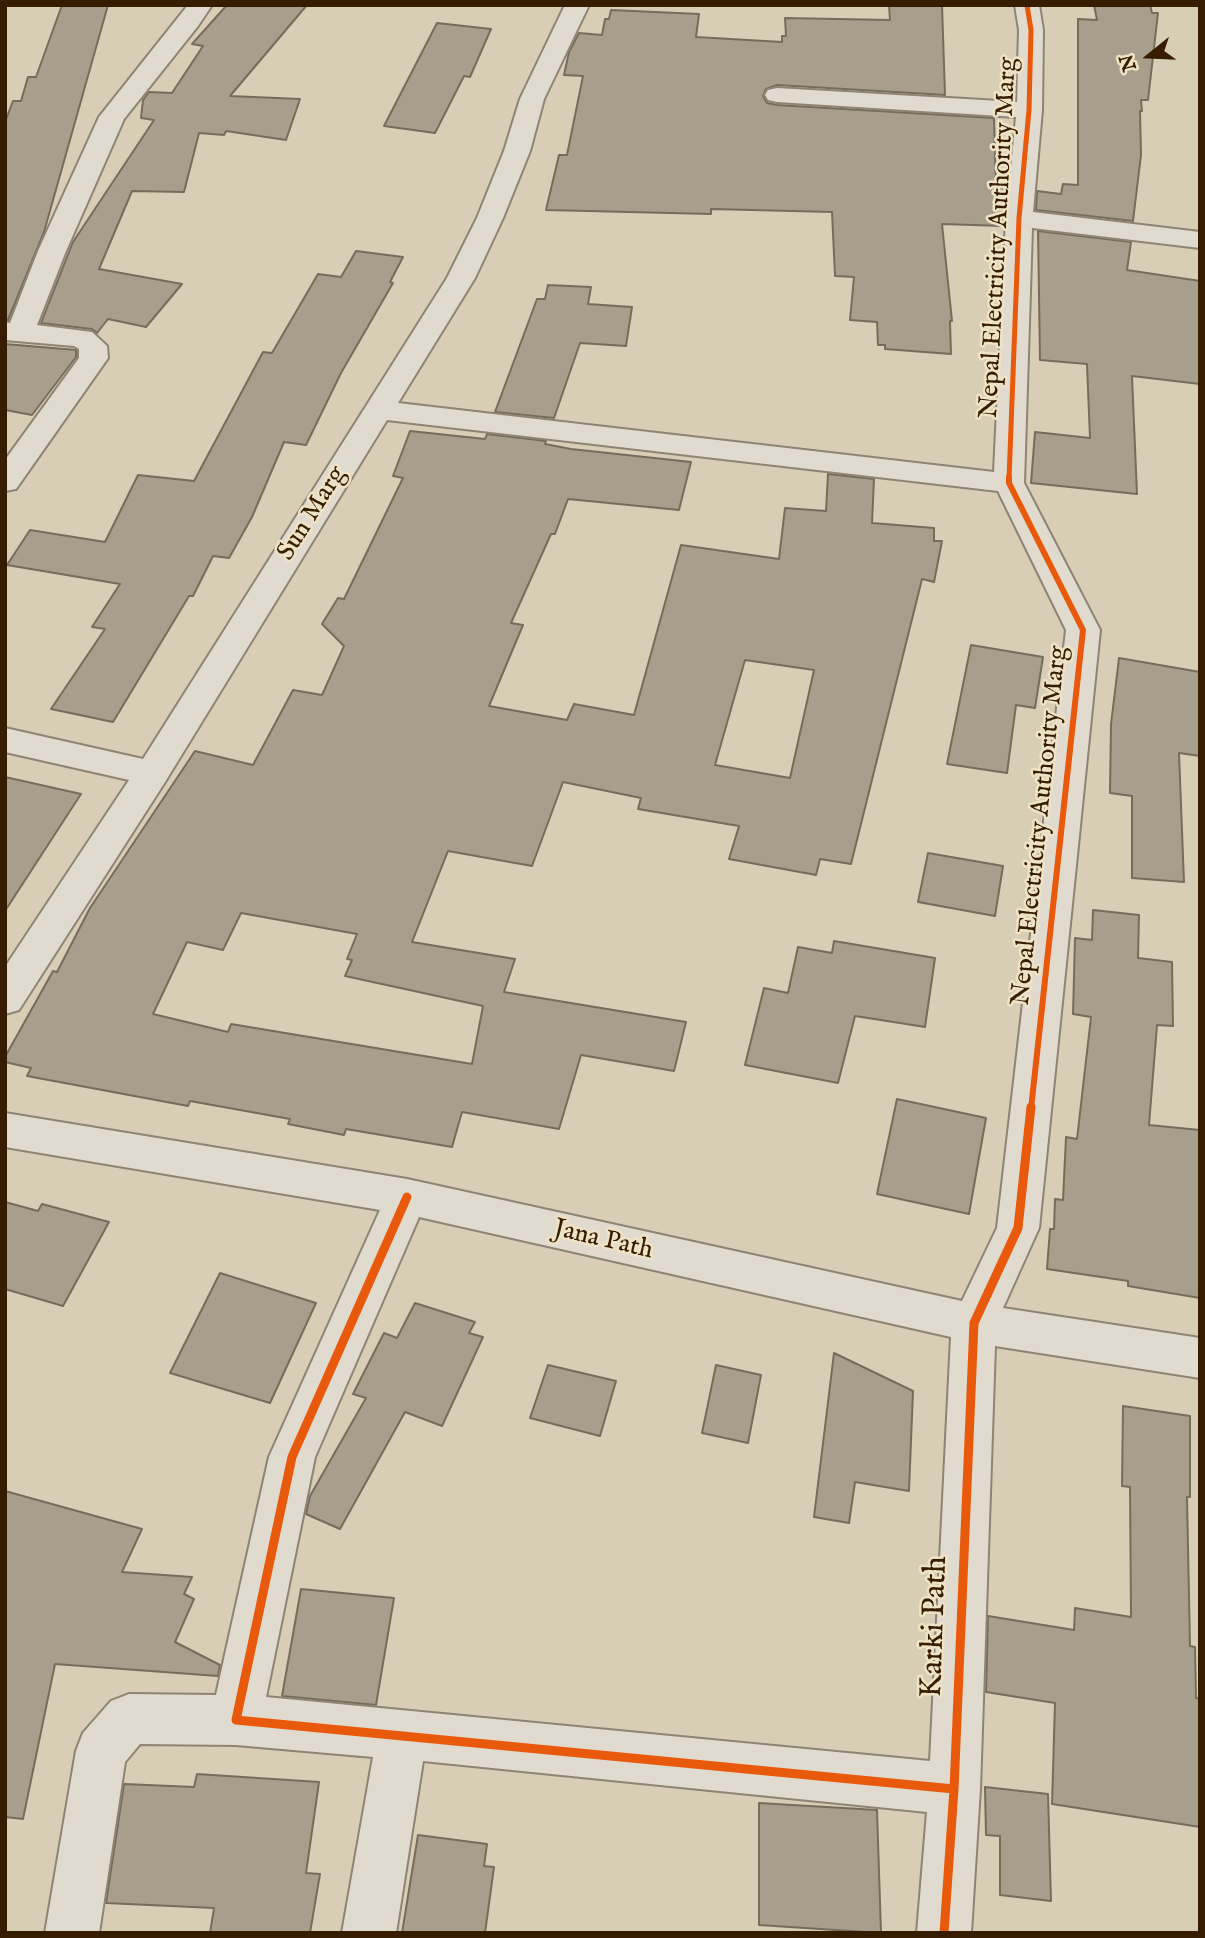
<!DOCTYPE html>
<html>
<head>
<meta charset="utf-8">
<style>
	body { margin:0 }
	#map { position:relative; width:1205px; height:1938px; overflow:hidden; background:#d8ceb5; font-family:"IM FELL English",serif }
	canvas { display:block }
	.frame { position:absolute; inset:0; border:7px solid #361d02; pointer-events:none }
	.north { position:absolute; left:1114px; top:21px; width:70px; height:70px; -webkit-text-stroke:5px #efe3c6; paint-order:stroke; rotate:252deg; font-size:19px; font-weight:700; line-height:28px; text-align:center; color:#361d02 }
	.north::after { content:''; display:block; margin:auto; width:24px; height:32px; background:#361d02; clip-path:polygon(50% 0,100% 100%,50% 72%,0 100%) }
</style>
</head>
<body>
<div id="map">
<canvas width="1205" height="1938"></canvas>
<div class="frame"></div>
<div class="north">N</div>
</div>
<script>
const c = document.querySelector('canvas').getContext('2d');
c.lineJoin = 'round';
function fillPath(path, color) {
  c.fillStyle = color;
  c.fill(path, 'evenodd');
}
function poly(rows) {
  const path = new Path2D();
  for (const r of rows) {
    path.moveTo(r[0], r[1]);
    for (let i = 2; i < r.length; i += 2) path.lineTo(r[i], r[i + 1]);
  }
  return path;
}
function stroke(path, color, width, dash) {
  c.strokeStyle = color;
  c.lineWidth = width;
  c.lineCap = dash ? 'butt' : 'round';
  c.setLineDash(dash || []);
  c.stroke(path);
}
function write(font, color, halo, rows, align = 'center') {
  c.font = font + ' "IM FELL English",serif';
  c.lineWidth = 5;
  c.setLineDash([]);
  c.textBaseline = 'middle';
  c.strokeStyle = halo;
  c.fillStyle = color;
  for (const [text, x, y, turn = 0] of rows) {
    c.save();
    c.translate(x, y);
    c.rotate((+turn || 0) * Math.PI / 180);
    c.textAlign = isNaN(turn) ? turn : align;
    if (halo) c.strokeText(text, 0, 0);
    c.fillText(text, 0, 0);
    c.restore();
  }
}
const building = poly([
	[62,5,108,5,44,232,8,320,5,319,5,122,13,101,21,101,28,77,36,77,62,5],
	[227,5,307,5,230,96,300,99,286,140,226,131,224,135,199,133,184,192,132,191,99,269,182,284,146,327,108,319,97,333,92,329,41,323,73,242,154,120,141,118,143,100,149,92,172,93,203,46,192,44,227,5],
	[889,5,942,5,945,95,777,85,766,89,763,96,767,103,777,105,994,118,996,186,1006,188,1003,226,942,224,952,321,950,321,951,354,885,349,885,345,878,345,877,322,850,320,854,277,835,276,832,212,711,209,711,214,546,210,559,155,567,155,583,76,564,75,569,52,579,33,602,35,605,19,609,19,611,10,699,14,696,37,782,42,782,36,786,36,785,18,890,20,889,5],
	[1094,5,1150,5,1152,13,1158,13,1148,100,1141,100,1142,111,1140,111,1141,155,1133,221,1036,210,1037,191,1061,194,1063,184,1078,185,1078,19,1097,20,1094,5],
	[437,23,491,29,470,77,464,76,435,133,384,126,437,23],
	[1038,231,1131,242,1127,270,1200,281,1200,384,1132,376,1137,494,1031,483,1035,432,1090,438,1087,364,1040,360,1038,231],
	[356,251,403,257,390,282,393,283,341,373,306,445,284,442,252,517,229,558,213,556,193,596,189,596,113,722,51,709,105,629,92,627,120,584,7,565,30,530,105,542,138,475,194,481,263,352,272,353,318,274,341,277,356,251],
	[548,285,591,287,588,304,632,307,626,346,580,343,554,418,495,412,537,299,545,299,548,285],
	[5,344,76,350,76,357,32,415,5,410,5,344],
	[410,431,485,439,487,434,546,441,545,444,571,449,691,462,679,510,568,499,555,534,551,534,511,623,523,625,489,706,567,720,574,704,634,715,681,545,779,559,785,508,826,511,828,474,874,479,872,523,934,528,934,541,942,541,934,582,922,579,851,864,820,859,816,875,729,859,739,826,638,809,641,798,563,782,532,866,448,851,412,942,515,959,504,992,686,1022,674,1071,581,1055,559,1129,462,1112,452,1147,346,1129,344,1135,288,1124,290,1119,190,1101,188,1106,27,1076,31,1068,5,1062,5,1057,53,971,57,972,90,908,195,751,253,765,293,690,322,695,344,646,322,624,338,598,344,599,403,478,393,476,410,431],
	[745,660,814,670,790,778,715,765,745,660],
	[241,913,357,934,347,959,352,960,345,976,483,1006,472,1064,231,1024,228,1032,153,1014,187,942,223,950,241,913],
	[971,645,1043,657,1035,708,1016,705,1007,773,947,764,971,645],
	[1119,658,1200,672,1200,756,1179,753,1184,882,1132,878,1132,796,1110,793,1111,724,1119,658],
	[5,777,81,794,5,911,5,777],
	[928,853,1003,866,995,916,918,902,928,853],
	[1093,910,1139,915,1138,958,1172,962,1173,1026,1157,1025,1149,1125,1200,1130,1200,1298,1128,1286,1128,1281,1047,1269,1050,1229,1054,1229,1055,1199,1063,1200,1066,1137,1077,1139,1091,1017,1073,1014,1075,938,1092,940,1093,910],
	[834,941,935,958,925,1027,855,1016,838,1083,745,1065,764,988,788,993,798,947,832,953,834,941],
	[897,1099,986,1118,969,1214,877,1194,897,1099],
	[5,1202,38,1211,42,1204,109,1222,63,1306,5,1289,5,1202],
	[220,1273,316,1303,270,1403,170,1373,220,1273],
	[415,1303,475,1322,469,1333,483,1337,442,1426,405,1412,340,1529,306,1514,310,1496,366,1398,353,1394,384,1333,397,1338,415,1303],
	[834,1353,913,1391,909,1491,855,1482,849,1523,814,1517,834,1353],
	[548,1365,616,1381,600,1436,530,1418,548,1365],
	[716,1365,761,1375,748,1443,702,1433,716,1365],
	[1123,1406,1190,1416,1190,1497,1187,1497,1190,1646,1195,1647,1196,1698,1200,1699,1200,1827,1052,1804,1055,1703,986,1692,988,1616,1074,1630,1075,1608,1131,1617,1130,1487,1122,1486,1123,1406],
	[5,1491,142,1529,122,1572,192,1577,184,1594,194,1599,175,1642,220,1665,218,1676,55,1664,23,1819,5,1817,5,1491],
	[301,1589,394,1598,376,1705,282,1696,301,1589],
	[197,1774,319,1782,306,1873,320,1874,310,1933,210,1933,214,1908,106,1903,124,1784,194,1787,197,1774],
	[985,1787,1048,1794,1051,1901,1000,1895,1000,1836,986,1835,985,1787],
	[759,1803,877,1810,881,1933,759,1925,759,1803],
	[418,1835,487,1844,484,1866,494,1867,485,1933,402,1933,418,1835]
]);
const minor = poly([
	[188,5,212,5,198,26,124,119,66,251,37,325,92,332,107,346,108,358,16,489,5,491,5,460,79,358,79,349,74,346,5,340,5,322,10,323,38,251,99,117,188,5],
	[565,5,589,5,544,99,530,151,503,218,475,278,398,403,994,472,1006,218,1016,117,777,102,768,100,765,95,768,90,777,88,1017,102,1019,30,1015,5,1039,5,1043,30,1042,110,1033,212,1200,232,1200,248,1032,228,1024,483,1100,630,1039,1228,1003,1308,1200,1338,1200,1378,995,1346,980,1789,971,1933,917,1933,927,1812,423,1761,396,1933,342,1933,373,1757,236,1745,140,1744,125,1762,99,1933,45,1933,76,1751,83,1733,111,1701,129,1694,216,1695,269,1457,380,1210,5,1147,5,1113,407,1179,962,1301,997,1228,1066,630,998,491,387,420,165,782,19,1010,5,1014,5,967,129,780,5,752,5,728,143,759,447,278,477,218,504,151,520,99,565,5],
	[419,1217,951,1337,930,1761,266,1697,315,1457,419,1217]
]);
const cyclewayFar2 = poly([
	[1009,479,1019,218,1029,110,1031,30,1027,5]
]);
const cyclewayFar1 = poly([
	[1009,477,1009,483,1083,630,1031,1109]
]);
const cycleway = poly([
	[407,1197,292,1457,236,1720,954,1789],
	[944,1933,954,1789,974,1323,1018,1228,1031,1107]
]);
const streetNames = [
	["Nepal Electricity Authority Marg",1000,238,-87],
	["Sun Marg",313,514,-58],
	["Nepal Electricity Authority Marg",1041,826,-84],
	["Jana Path",603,1241,13]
];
const nearStreetnames = [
	["Karki Path",936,1627,-88]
];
fillPath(building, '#a79e8c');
stroke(building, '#766c5c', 2);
stroke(minor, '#8d8473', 4);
fillPath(minor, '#e0dbce');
stroke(cyclewayFar2, '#e8590c', 5);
stroke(cyclewayFar1, '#e8590c', 6);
stroke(cycleway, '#e8590c', 9);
write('26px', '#361d02', '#efe3c6', streetNames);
write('32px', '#361d02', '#efe3c6', nearStreetnames);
</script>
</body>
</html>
